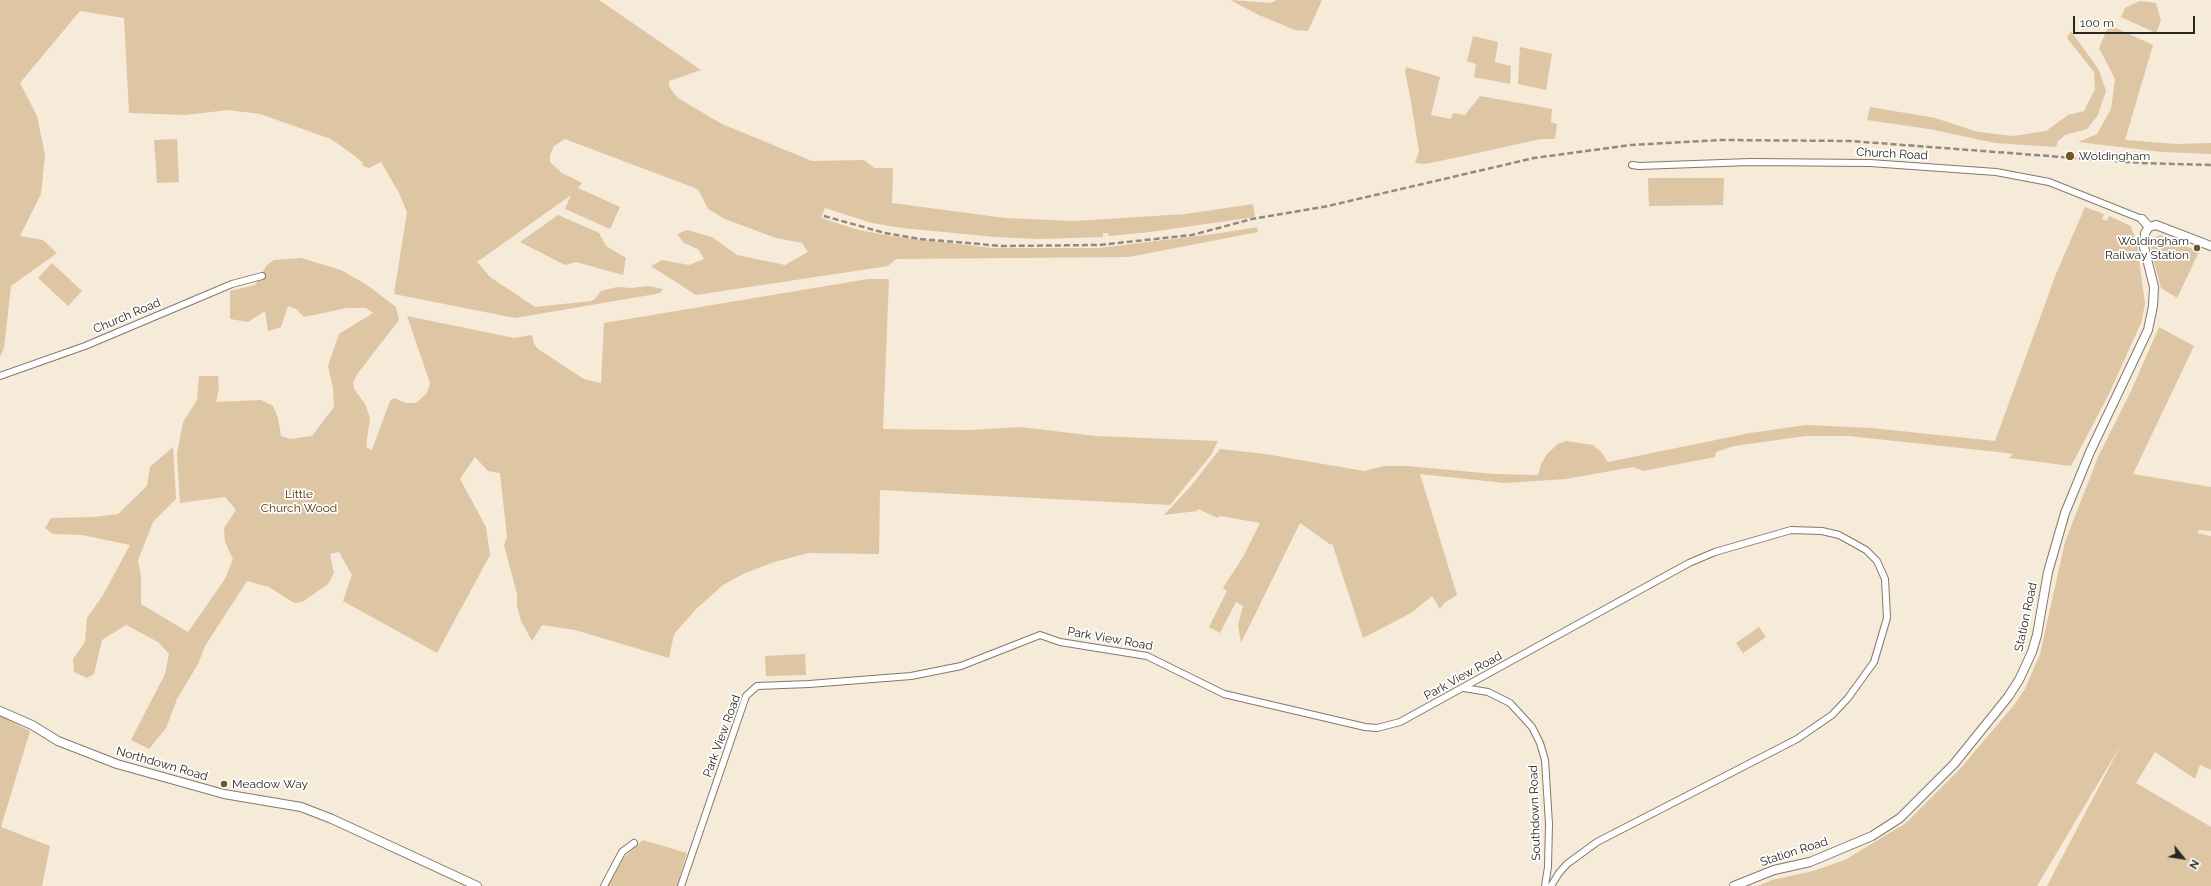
<!DOCTYPE html>
<html>
<head>
<meta charset="utf-8">
<style>
	body { margin:0 }
	#map { position:relative; width:2211px; height:886px; overflow:hidden; background:#f6ead9; font-family:Raleway,sans-serif }
	canvas { display:block }
	.north { position:absolute; left:2163px; top:838px; width:40px; height:40px; -webkit-text-stroke:3px #fff; paint-order:stroke; rotate:120deg; font-size:11px; font-weight:700; line-height:16px; text-align:center; color:#29251f }
	.north::after { content:''; display:block; margin:auto; width:14px; height:18px; background:#29251f; clip-path:polygon(50% 0,100% 100%,50% 72%,0 100%) }
	.scale { position:absolute; left:2073px; top:16px; width:122px; height:18px; box-sizing:border-box; border:2px solid #29251f; border-top:0; padding-left:5px; font-size:12px; line-height:14px; white-space:nowrap; color:#29251f; -webkit-text-stroke:3px #fff; paint-order:stroke }
</style>
</head>
<body>
<div id="map">
<canvas width="2211" height="886"></canvas>
<div class="north">N</div>
<div class="scale">100 m</div>
</div>
<script>
const c = document.querySelector('canvas').getContext('2d');
c.lineJoin = 'round';
function fillPath(path, color) {
  c.fillStyle = color;
  c.fill(path, 'evenodd');
}
function poly(rows) {
  const path = new Path2D();
  for (const r of rows) {
    path.moveTo(r[0], r[1]);
    for (let i = 2; i < r.length; i += 2) path.lineTo(r[i], r[i + 1]);
  }
  return path;
}
function stroke(path, color, width, dash) {
  c.strokeStyle = color;
  c.lineWidth = width;
  c.lineCap = dash ? 'butt' : 'round';
  c.setLineDash(dash || []);
  c.stroke(path);
}
function write(font, color, halo, rows, align = 'center') {
  c.font = font + ' Raleway,sans-serif';
  c.lineWidth = 3.5;
  c.setLineDash([]);
  c.textBaseline = 'middle';
  c.strokeStyle = halo;
  c.fillStyle = color;
  for (const [text, x, y, turn = 0] of rows) {
    c.save();
    c.translate(x, y);
    c.rotate((+turn || 0) * Math.PI / 180);
    c.textAlign = isNaN(turn) ? turn : align;
    if (halo) c.strokeText(text, 0, 0);
    c.fillText(text, 0, 0);
    c.restore();
  }
}
const green = poly([
	[0,0,599,0,701,70,669,81,669,87,678,98,688,104,722,124,812,161,864,160,874,168,893,168,892,203,1005,218,1074,221,1186,214,1253,204,1255,217,1150,232,1109,236,1108,233,1103,233,1103,237,1038,239,995,237,902,228,872,223,825,208,821,218,859,230,890,236,993,248,1099,248,1221,233,1257,227,1258,232,1129,257,896,259,888,266,696,295,651,266,662,260,689,265,704,259,698,249,684,243,677,234,687,230,712,237,737,255,785,265,808,252,802,243,776,238,725,219,708,209,699,191,695,188,565,139,554,146,550,155,550,162,562,173,582,183,578,188,620,207,610,229,565,209,571,195,477,262,490,277,535,307,591,301,595,299,601,291,617,287,631,288,649,286,663,289,660,293,650,295,515,318,394,294,407,212,398,191,381,162,369,168,363,166,363,163,355,156,331,139,260,114,228,110,186,115,129,113,124,18,80,11,20,83,37,116,45,155,41,194,20,236,43,240,57,253,11,286,4,348,0,357],
	[1230,0,1271,3,1277,0,1322,0,1308,31,1295,30,1259,15],
	[2140,1,2156,3,2161,21,2156,33,2121,17,2125,8],
	[2109,25,2153,45,2125,140,2177,144,2211,143,2211,154,2162,152,2078,142,2097,134,2111,109,2115,79,2099,48],
	[2071,31,2099,70,2106,91,2098,115,2087,129,2065,135,2058,141,2056,147,1995,143,1929,129,1867,120,1870,107,1935,118,1978,132,2013,136,2046,131,2068,115,2084,111,2095,89,2094,72,2067,38],
	[1473,36,1498,42,1495,62,1511,66,1510,84,1474,77,1476,64,1467,61],
	[1520,47,1552,54,1546,90,1518,84],
	[1406,67,1440,77,1431,115,1451,119,1453,113,1465,115,1480,96,1552,109,1551,122,1557,124,1555,139,1541,139,1454,158,1425,164,1415,163,1419,151,1410,96,1405,72],
	[177,139,179,182,157,183,154,140],
	[1648,178,1724,178,1723,205,1649,206],
	[2085,207,2104,214,2102,219,2107,221,2109,216,2131,226,2137,244,2145,304,2141,323,2108,396,2071,466,2009,458,2013,454,1998,452,1849,436,1806,436,1734,446,1716,452,1715,457,1643,471,1633,467,1566,479,1505,483,1420,474,1457,595,1444,603,1440,609,1432,596,1411,613,1363,638,1332,543,1331,545,1300,523,1241,643,1238,625,1243,606,1236,602,1220,633,1209,627,1227,591,1223,588,1243,557,1260,523,1220,516,1218,518,1198,509,1197,511,1164,515,1191,486,1220,449,1265,454,1364,471,1384,466,1407,466,1494,474,1538,475,1541,464,1547,454,1558,444,1566,441,1593,445,1602,453,1608,462,1750,433,1806,425,1872,428,1995,441,2056,274],
	[558,215,599,233,606,246,626,258,623,275,576,262,565,265,520,242],
	[2161,235,2199,252,2177,298,2161,288,2151,251,2152,238],
	[301,258,341,270,367,285,396,307,399,320,358,373,353,382,354,389,365,404,370,418,366,447,372,450,390,401,394,398,406,403,416,403,427,393,430,383,407,316,514,338,532,335,534,344,538,349,584,379,601,383,604,323,868,279,889,279,883,429,970,430,1021,427,1095,436,1218,441,1211,455,1170,505,880,490,879,554,809,553,774,562,743,574,723,585,696,609,674,634,669,658,575,630,542,625,532,641,521,621,517,606,517,594,504,545,507,537,500,473,488,471,475,457,460,479,486,527,490,555,437,653,343,601,352,575,339,552,330,554,334,573,328,584,302,602,294,603,269,587,247,581,205,646,198,664,177,699,166,728,149,749,131,740,165,674,169,654,158,642,126,625,102,640,94,674,87,678,74,672,73,659,85,642,87,618,103,595,130,545,82,535,53,534,45,528,51,518,94,517,118,514,147,486,150,467,173,447,176,499,153,522,138,560,141,577,141,604,188,632,225,579,233,559,225,542,224,528,236,510,225,497,180,503,177,454,183,422,197,400,199,376,218,376,219,388,216,402,261,400,273,406,278,418,281,436,290,439,312,436,334,407,333,388,328,366,339,334,373,313,366,308,347,308,304,317,296,309,288,306,281,327,268,331,265,311,248,322,230,319,230,291,255,285,267,265,274,260],
	[52,263,82,291,68,306,38,278],
	[2159,327,2194,346,2133,474,2211,487,2211,531,2199,530,2197,533,2211,536,2211,770,2200,765,2195,779,2155,752,2136,783,2211,827,2211,886,2047,886,2122,743,2037,886,1758,886,1772,880,1813,871,1845,860,1906,823,1960,769,2014,705,2025,689,2040,654,2065,542,2098,457,2132,389],
	[1759,627,1766,637,1743,653,1736,643],
	[805,654,806,675,766,676,765,656],
	[0,716,30,731,1,827,50,846,42,886,0,886],
	[643,840,687,853,677,886,608,886,624,857]
]);
const minor = poly([
	[1632,165,1639,166,1750,162,1870,163,1996,172,2049,182,2142,219],
	[0,376,85,346,232,284,262,276],
	[1464,688,1488,692,1510,703,1532,727,1540,743,1545,760,1549,824,1548,867,1545,886],
	[604,886,622,852,634,843],
	[681,886,746,696,757,686,809,684,911,676,961,666,1040,635,1060,642,1147,656,1224,694,1365,727,1377,728,1400,722,1689,563,1715,552,1791,530,1822,531,1839,535,1866,550,1877,561,1885,579,1887,618,1874,662,1848,698,1832,715,1797,739,1597,842,1567,864,1559,873,1551,886]
]);
const tertiary = poly([
	[2142,219,2149,227],
	[0,711,32,725,58,741,117,764,224,794,301,807,332,819,477,886],
	[1734,886,1774,870,1810,862,1872,836,1900,818,1954,764,2008,697,2019,680,2032,652,2037,635,2048,572,2065,513,2090,452,2148,330,2153,306,2154,287,2144,247,2145,233,2149,227,2156,225,2211,246]
]);
const rail = poly([
	[824,216,885,233,920,239,1002,246,1099,245,1192,235,1252,219,1328,206,1534,158,1631,145,1722,140,1851,141,2141,163,2211,165]
]);
const markers = [
	[2070,156,5,"#725529"],
	[2197,248,4,"#725529"],
	[224,784,4,"#725529"]
];
const streetNames = [
	["Church Road",1892,154,3],
	["Church Road",127,316,-23],
	["Station Road",2026,617,-78],
	["Park View Road",1110,639,10],
	["Park View Road",1463,676,-29],
	["Park View Road",722,736,-70],
	["Northdown Road",162,764,16],
	["Southdown Road",1535,813,-92],
	["Station Road",1794,852,-18]
];
const poiNames = [
	["Woldingham",2079,156],
	["Woldingham",2189,241,"right"],
	["Railway Station",2189,255,"right"],
	["Meadow Way",232,784]
];
const parkNames = [
	["Little",299,494],
	["Church Wood",299,508]
];
fillPath(green, '#dec5a3');
stroke(minor, '#83796a', 8);
stroke(tertiary, '#83796a', 10);
stroke(minor, '#fff', 6);
stroke(tertiary, '#fff', 8);
stroke(rail, '#928a7e', 2.5, [6, 3]);
for (const [x, y, r, color] of markers) {
  const dot = new Path2D();
  dot.arc(x, y, r, 0, 2 * Math.PI);
  c.fillStyle = color;
  c.fill(dot);
  stroke(dot, '#fff', 1.5);
}
write('12px', '#29251f', '#fff', streetNames);
write('12px', '#29251f', '#fff', poiNames, 'left');
write('12px', '#4f3405', '#fff', parkNames);
</script>
</body>
</html>
